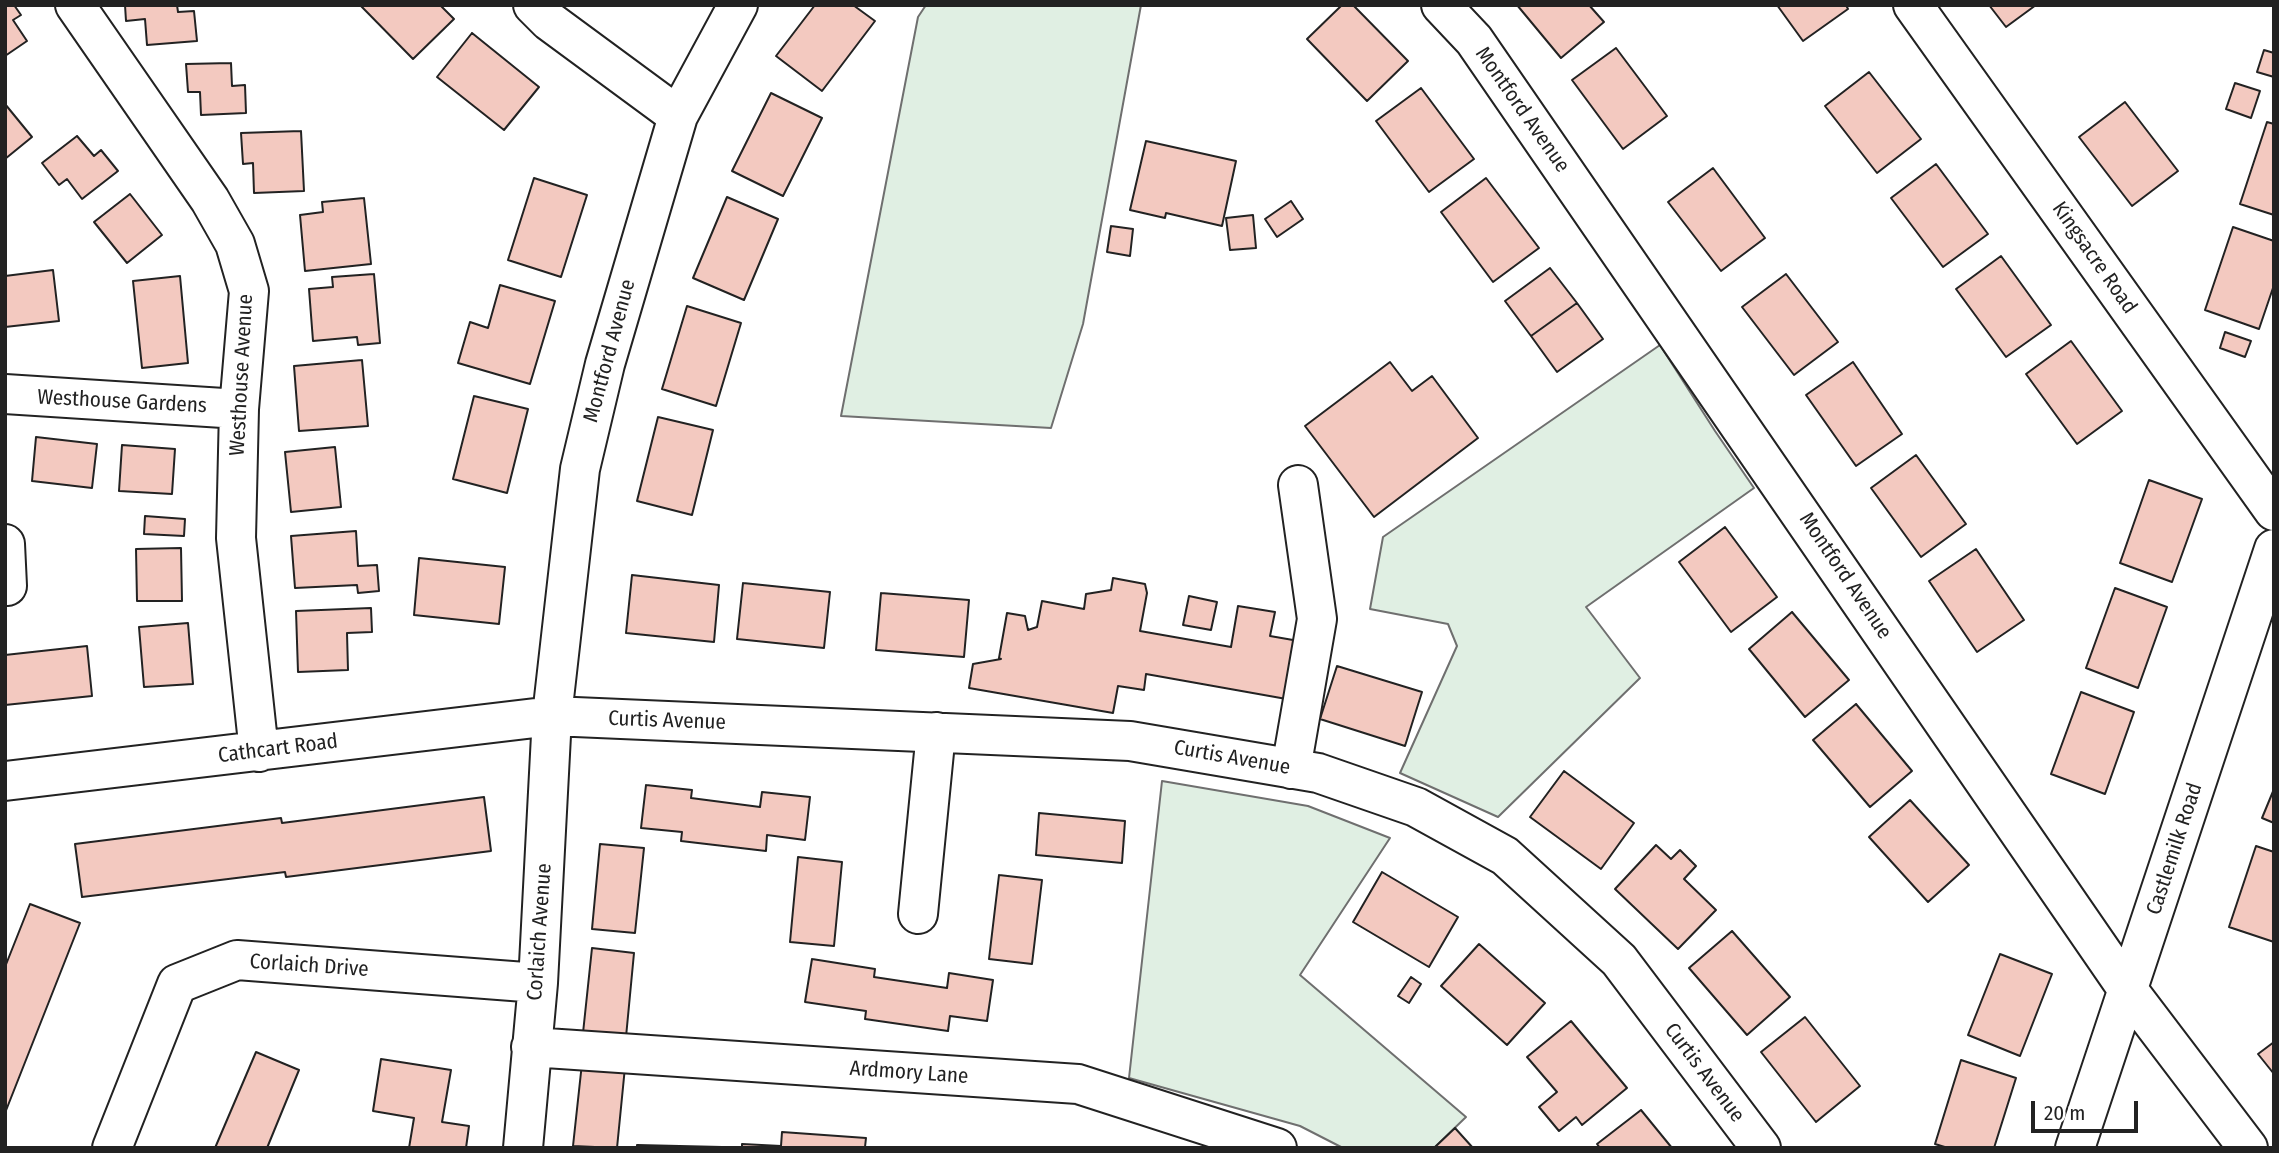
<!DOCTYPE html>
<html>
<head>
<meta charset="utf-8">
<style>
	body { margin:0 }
	#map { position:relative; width:2279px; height:1153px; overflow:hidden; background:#fff; font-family:"Fira Sans Condensed",sans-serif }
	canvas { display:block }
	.frame { position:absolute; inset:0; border:7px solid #222; pointer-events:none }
	.scale { position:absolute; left:2031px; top:1101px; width:107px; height:32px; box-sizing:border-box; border:4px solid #222; border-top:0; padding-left:9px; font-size:21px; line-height:24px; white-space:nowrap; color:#222; -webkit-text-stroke:5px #fff; paint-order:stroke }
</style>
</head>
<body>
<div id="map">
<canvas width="2279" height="1153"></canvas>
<div class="frame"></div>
<div class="scale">20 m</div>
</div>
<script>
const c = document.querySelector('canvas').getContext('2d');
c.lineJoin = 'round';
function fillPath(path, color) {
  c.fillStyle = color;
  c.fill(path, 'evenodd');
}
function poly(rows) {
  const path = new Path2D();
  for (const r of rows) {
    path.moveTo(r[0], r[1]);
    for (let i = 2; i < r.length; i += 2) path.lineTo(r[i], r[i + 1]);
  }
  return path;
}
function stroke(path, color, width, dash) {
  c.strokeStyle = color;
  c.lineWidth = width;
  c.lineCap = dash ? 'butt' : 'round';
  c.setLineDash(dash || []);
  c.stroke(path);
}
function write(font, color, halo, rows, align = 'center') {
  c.font = font + ' "Fira Sans Condensed",sans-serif';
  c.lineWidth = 5;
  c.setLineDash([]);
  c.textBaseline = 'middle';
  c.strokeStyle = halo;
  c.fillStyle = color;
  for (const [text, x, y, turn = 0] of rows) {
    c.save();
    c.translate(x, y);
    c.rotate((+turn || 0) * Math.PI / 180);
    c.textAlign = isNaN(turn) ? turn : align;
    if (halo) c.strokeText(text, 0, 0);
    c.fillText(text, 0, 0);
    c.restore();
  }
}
const green = poly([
	[926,5,1141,5,1083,324,1051,428,841,416,918,17,926,5],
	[1660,345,1715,431,1754,488,1586,607,1640,678,1498,817,1400,773,1457,646,1448,624,1370,609,1383,537,1660,345],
	[1162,781,1308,806,1390,838,1300,975,1466,1117,1434,1148,1343,1148,1300,1126,1129,1078,1162,781]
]);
const building = poly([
	[5,5,14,5,21,15,13,20,27,41,5,56,5,5],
	[125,5,177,5,178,12,194,11,197,41,147,45,145,19,126,21,125,5],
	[360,5,440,5,454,19,413,59,360,5],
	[815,5,853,5,875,21,822,91,776,56,815,5],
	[1342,5,1353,5,1408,61,1367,101,1307,39,1342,5],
	[1517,5,1589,5,1604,22,1561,58,1517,5],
	[1777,5,1846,5,1848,9,1803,41,1777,5],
	[1989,5,2036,5,2006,27,1989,5],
	[472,33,539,87,504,130,437,77,472,33],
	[1616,48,1667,116,1623,149,1572,80,1616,48],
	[2264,50,2274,53,2274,77,2257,72,2264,50],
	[231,63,232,86,245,85,246,113,201,115,200,92,188,92,186,64,231,63],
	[1869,72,1921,139,1877,173,1825,106,1869,72],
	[2235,83,2260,91,2251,118,2226,109,2235,83],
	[1421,88,1474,159,1429,192,1376,121,1421,88],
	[771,93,822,118,783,196,732,171,771,93],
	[2125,102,2178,171,2132,206,2079,137,2125,102],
	[5,104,32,137,5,159,5,104],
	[2267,122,2274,124,2274,215,2240,204,2267,122],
	[301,131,304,191,254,193,253,163,243,164,241,133,301,131],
	[77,136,94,156,101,150,118,171,82,199,67,179,59,185,42,163,77,136],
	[1146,141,1236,161,1222,226,1166,213,1165,218,1130,210,1146,141],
	[1936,164,1988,234,1943,267,1891,198,1936,164],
	[1713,168,1765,238,1721,271,1668,202,1713,168],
	[534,178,587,195,561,277,508,260,534,178],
	[1486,178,1539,248,1493,282,1441,212,1486,178],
	[130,194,162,235,127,263,94,222,130,194],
	[727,197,778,219,744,300,693,278,727,197],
	[364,198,371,264,305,271,300,215,323,212,322,202,364,198],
	[1291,201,1303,219,1277,237,1265,219,1291,201],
	[1253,215,1256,248,1230,250,1226,218,1253,215],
	[1111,226,1133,229,1130,256,1107,252,1111,226],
	[2233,227,2274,241,2274,285,2259,329,2205,310,2233,227],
	[2001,256,2051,325,2006,357,1956,289,2001,256],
	[1550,268,1577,303,1531,336,1505,301,1550,268],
	[53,270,59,321,5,327,5,276,53,270],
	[374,274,380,343,358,345,357,337,313,341,309,289,333,287,332,277,374,274],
	[1786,274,1838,342,1794,375,1742,307,1786,274],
	[180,276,188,363,142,368,133,281,180,276],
	[500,285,555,301,530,384,458,363,470,322,488,328,500,285],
	[1577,303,1603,339,1557,372,1531,336,1577,303],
	[687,306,741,323,716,406,662,389,687,306],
	[2225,332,2251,341,2245,357,2220,348,2225,332],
	[2071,341,2122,411,2077,444,2026,374,2071,341],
	[362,360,368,426,299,431,294,366,362,360],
	[1390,362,1412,391,1432,376,1478,438,1374,517,1305,426,1390,362],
	[1853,362,1902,434,1856,466,1806,395,1853,362],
	[474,396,528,409,507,493,453,479,474,396],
	[658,417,713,430,692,515,637,501,658,417],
	[36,437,97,444,92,488,32,481,36,437],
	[122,445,175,449,172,494,119,491,122,445],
	[335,447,341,507,291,512,285,452,335,447],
	[1916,455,1966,524,1921,557,1871,488,1916,455],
	[2149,480,2202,499,2172,582,2120,563,2149,480],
	[145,516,185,519,184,536,144,534,145,516],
	[1725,527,1777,597,1731,632,1679,562,1725,527],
	[356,531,358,566,377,565,379,591,358,593,357,585,295,588,291,536,356,531],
	[181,548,182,601,137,601,136,549,181,548],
	[1976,549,2024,620,1977,652,1929,581,1976,549],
	[419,558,505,567,499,624,414,615,419,558],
	[632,575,719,585,714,642,626,633,632,575],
	[1113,578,1145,584,1147,593,1140,631,1231,647,1238,606,1275,612,1270,636,1293,640,1298,663,1292,700,1146,674,1144,690,1118,686,1113,713,969,688,973,664,1001,659,999,658,1007,613,1025,616,1028,630,1037,627,1042,601,1084,609,1086,594,1111,590,1113,578],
	[743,583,830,592,824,648,737,639,743,583],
	[2115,588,2167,607,2138,688,2086,668,2115,588],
	[881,593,969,600,964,657,876,650,881,593],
	[1189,596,1217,602,1211,630,1183,625,1189,596],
	[371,608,372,632,347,633,348,670,298,672,296,611,371,608],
	[1792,612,1849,680,1805,717,1749,649,1792,612],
	[188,623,193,684,144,687,139,627,188,623],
	[87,646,92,696,5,705,5,655,87,646],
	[1337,666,1422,692,1405,746,1320,719,1337,666],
	[2081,692,2134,712,2105,794,2051,774,2081,692],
	[1856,704,1912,771,1870,807,1813,740,1856,704],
	[1564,771,1634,823,1601,869,1530,817,1564,771],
	[646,785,692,790,691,798,760,807,762,792,810,797,805,840,767,835,766,851,681,841,682,832,641,828,646,785],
	[2274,789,2274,823,2262,818,2274,789],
	[484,797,491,851,286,877,285,872,82,897,75,844,281,818,282,823,484,797],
	[1910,800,1969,865,1928,902,1869,837,1910,800],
	[1039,813,1125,821,1122,863,1036,855,1039,813],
	[600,844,644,848,635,933,592,929,600,844],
	[1656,845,1671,859,1680,850,1696,866,1684,879,1716,910,1678,949,1615,889,1656,845],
	[2256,846,2274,852,2274,942,2229,927,2256,846],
	[798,857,842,862,834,946,790,942,798,857],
	[1382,872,1458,917,1429,967,1353,922,1382,872],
	[999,875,1042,880,1032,964,989,959,999,875],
	[30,904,80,923,5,1113,5,967,30,904],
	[1732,931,1790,997,1747,1035,1689,968,1732,931],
	[1479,944,1545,1003,1507,1045,1441,986,1479,944],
	[592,948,634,953,626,1037,583,1033,592,948],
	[2000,954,2052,974,2020,1056,1968,1035,2000,954],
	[812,959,875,969,874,977,947,988,949,973,993,980,987,1021,950,1016,948,1031,865,1019,866,1011,805,1002,812,959],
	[1411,977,1421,984,1409,1003,1398,996,1411,977],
	[1805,1017,1860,1086,1816,1122,1761,1052,1805,1017],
	[1571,1021,1627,1088,1582,1125,1576,1117,1559,1131,1539,1107,1557,1092,1527,1057,1571,1021],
	[2274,1042,2274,1074,2258,1054,2274,1042],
	[256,1052,299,1070,267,1148,215,1148,256,1052],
	[381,1059,451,1070,442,1122,469,1126,466,1148,409,1148,414,1118,373,1111,381,1059],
	[1961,1060,2016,1078,1994,1148,1948,1148,1935,1144,1961,1060],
	[582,1063,625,1067,617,1148,573,1146,582,1063],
	[1641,1110,1672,1148,1600,1148,1597,1144,1641,1110],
	[1455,1128,1473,1148,1434,1148,1455,1128],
	[782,1132,866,1138,865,1147,880,1148,742,1148,742,1144,781,1146,782,1132],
	[637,1145,722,1147,722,1148,637,1148,637,1145]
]);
const minor = poly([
	[75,5,210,200,235,244,249,291,239,409,236,538,259,752],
	[533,5,549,21,678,116],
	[1441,5,1474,40,2128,990,2248,1148],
	[1913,5,2274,511],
	[5,394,239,409],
	[5,544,7,586],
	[1291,769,1317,619,1298,485],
	[5,781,552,716,1130,741,1318,773,1416,807,1505,856,1619,960,1761,1148],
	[918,914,936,732],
	[531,1047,1078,1084,1277,1148],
	[112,1148,177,984,237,960,538,983],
	[523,1148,538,983,552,716,580,469,605,364,678,116,738,5],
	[2075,1148,2274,549]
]);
const streetNames = [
	["Montford Avenue",1522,110,55],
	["Kingsacre Road",2094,258,55],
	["Montford Avenue",610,351,-75],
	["Westhouse Avenue",242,375,-87],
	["Westhouse Gardens",122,402,3],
	["Montford Avenue",1845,576,56],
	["Curtis Avenue",667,721,2],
	["Cathcart Road",278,749,-7],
	["Curtis Avenue",1232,758,10],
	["Castlemilk Road",2175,849,-72],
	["Corlaich Avenue",540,932,-86],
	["Corlaich Drive",309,966,4],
	["Ardmory Lane",909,1073,4],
	["Curtis Avenue",1704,1073,53]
];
fillPath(green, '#e0efe3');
stroke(green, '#6f6f6f', 2);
fillPath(building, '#f3c9c0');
stroke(building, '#222', 2);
stroke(minor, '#222', 42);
stroke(minor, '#fff', 38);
write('21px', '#222', '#fff', streetNames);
</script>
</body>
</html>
